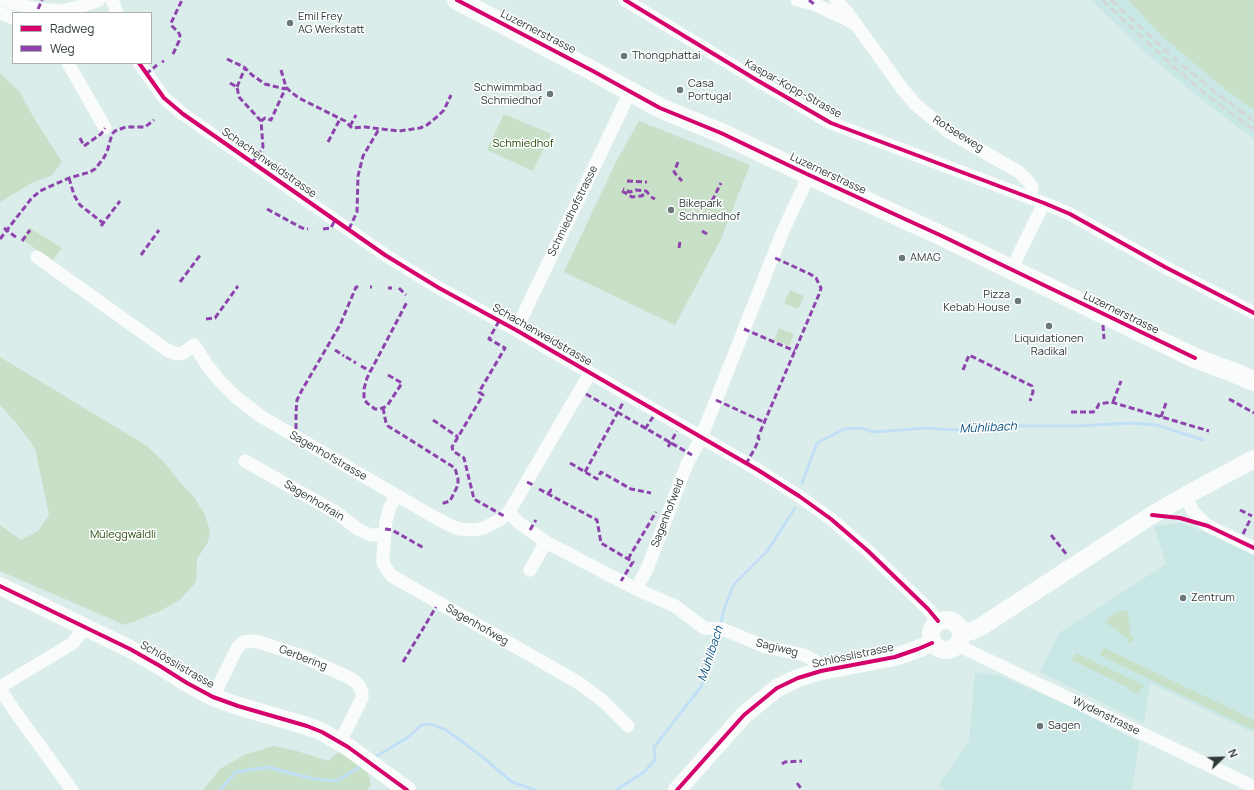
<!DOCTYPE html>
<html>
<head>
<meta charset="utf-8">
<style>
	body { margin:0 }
	#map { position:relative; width:1254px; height:790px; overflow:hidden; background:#dbedeb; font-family:Manrope,sans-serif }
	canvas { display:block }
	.legend { position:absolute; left:12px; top:12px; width:140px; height:52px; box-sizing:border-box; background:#fff; border:1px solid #abb0af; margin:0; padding:5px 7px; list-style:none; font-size:12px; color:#2d3938 }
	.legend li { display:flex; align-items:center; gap:8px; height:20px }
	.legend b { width:20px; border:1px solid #abb0af }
	.north { position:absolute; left:1202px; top:738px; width:40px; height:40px; -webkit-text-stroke:3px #fff; paint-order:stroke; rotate:67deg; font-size:11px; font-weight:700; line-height:16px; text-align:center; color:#2d3938 }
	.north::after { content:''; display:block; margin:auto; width:14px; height:18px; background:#2d3938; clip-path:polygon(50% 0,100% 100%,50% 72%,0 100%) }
</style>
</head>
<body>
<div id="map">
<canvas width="1254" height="790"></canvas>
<ul class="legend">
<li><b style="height:5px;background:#d6006c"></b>Radweg</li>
<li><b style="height:5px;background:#8e44ad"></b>Weg</li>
</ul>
<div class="north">N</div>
</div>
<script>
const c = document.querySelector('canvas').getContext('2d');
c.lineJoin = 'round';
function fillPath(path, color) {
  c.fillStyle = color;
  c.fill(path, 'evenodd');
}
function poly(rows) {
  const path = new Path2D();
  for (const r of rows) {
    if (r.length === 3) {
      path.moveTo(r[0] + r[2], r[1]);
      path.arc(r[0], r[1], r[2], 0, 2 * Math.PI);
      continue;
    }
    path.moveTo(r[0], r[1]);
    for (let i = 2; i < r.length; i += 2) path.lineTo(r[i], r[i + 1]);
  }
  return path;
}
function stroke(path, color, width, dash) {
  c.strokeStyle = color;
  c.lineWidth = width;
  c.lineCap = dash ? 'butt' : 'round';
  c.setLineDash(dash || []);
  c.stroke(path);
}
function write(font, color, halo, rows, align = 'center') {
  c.font = font + ' Manrope,sans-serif';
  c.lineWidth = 3;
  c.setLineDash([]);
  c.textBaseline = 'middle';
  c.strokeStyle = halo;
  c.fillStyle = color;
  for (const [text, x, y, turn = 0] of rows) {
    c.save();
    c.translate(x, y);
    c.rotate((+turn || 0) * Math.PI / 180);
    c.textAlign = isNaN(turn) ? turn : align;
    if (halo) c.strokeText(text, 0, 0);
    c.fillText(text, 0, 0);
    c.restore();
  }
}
const built = poly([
	[1091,0,1128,0,1164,38,1226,90,1254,110,1254,139,1207,104,1142,50],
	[1181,523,1233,542,1254,553,1254,733,1150,683,1144,723,1040,672,1059,633,1166,564,1154,526],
	[975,672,1000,676,1078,710,1139,742,1132,790,946,790,938,786,969,741]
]);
const green = poly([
	[1128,0,1254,0,1254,110,1226,90,1164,38],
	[0,73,19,91,34,118,62,162,52,175,32,183,0,202],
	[504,114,551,134,533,171,487,150],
	[639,121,750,165,721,239,675,325,564,272,617,160],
	[30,228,62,248,52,261,22,239],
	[790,290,804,296,798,309,784,303],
	[779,328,794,334,789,346,774,340],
	[0,357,147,446,164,462,178,480,194,497,205,515,210,531,208,542,197,559,196,582,180,600,158,612,125,625,0,571,0,525,21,540,38,531,49,515,35,448,17,424,0,405],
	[1127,610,1131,636,1134,640,1129,643,1127,638,1106,622,1109,617,1115,613],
	[1104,648,1254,720,1254,730,1100,655],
	[1076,653,1143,685,1138,694,1128,689,1129,688,1072,660],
	[273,746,297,751,328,761,340,751,367,769,371,785,367,790,203,790,220,769,244,755]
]);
const stream = poly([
	[802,483,817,443,844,429,861,428,873,432,926,428,958,430,988,426,1077,426,1131,423,1157,425,1203,440],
	[720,626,724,609,734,584,768,550,795,508],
	[377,756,410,736,421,725,431,724,446,730,480,755,512,782,535,790],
	[220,790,236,772,267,767,314,779,337,781,359,767],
	[616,790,644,772,655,760,654,747,701,687,712,656,718,631]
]);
const street = poly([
	[3,0,16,4,37,9,61,11,79,7,99,0],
	[112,0,117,13],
	[625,0,755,79,831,123,1044,203,1070,214,1165,267,1254,313],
	[797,0,814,4,844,18,853,23],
	[836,0,847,12,901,87,915,104,949,132,1019,172,1029,182,1032,187,1030,198],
	[0,13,13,18],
	[68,63,105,128],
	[139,63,164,98,183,114,385,255,439,288,516,330,758,470,799,496,831,519,868,551,928,609,938,621],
	[37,257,167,350,176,354,183,353,194,345,207,365,219,380,237,398,262,417,420,509,447,524,459,529,474,530,484,528,501,519,509,512,590,373],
	[1011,270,1044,203],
	[516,330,630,92],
	[245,461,337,513,358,529,370,535,385,535],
	[396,496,390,507,386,521,383,555,383,563,387,570,392,576,579,683,603,701,628,726],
	[1185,496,1193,511,1200,519,1208,526,1254,548],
	[509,512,518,522,546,542,636,589,647,569,687,464,701,438,783,231,809,175],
	[530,570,546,542],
	[636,589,675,606,704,628,722,629,766,647,804,655,814,660,821,671],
	[957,645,1254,787],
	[0,687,73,643,85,627],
	[0,689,16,713,72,790],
	[213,697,237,648,243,642,251,641,259,642,299,655,348,677,356,682,359,686,362,692,362,698,340,742]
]);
const secondary = poly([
	[0,586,130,649,160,666,187,683,213,697,238,706,307,726,322,732,348,747,407,790],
	[946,635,15],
	[961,633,972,631,982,626,1152,515,1185,496,1254,459],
	[677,790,744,715,777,688,798,678,821,671,895,657,918,649,932,643]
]);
const primary = poly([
	[457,0,591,70,660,108,721,133,809,175,942,236,1195,358,1235,373,1254,381]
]);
const rail = poly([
	[1102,0,1173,66,1208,96,1254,130],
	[1111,0,1178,62,1214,91,1254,121]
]);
const quiet = poly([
	[809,0,814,4],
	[38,9,42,0],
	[173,54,179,41,180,35,178,32,172,26,171,23,182,0],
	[227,59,244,67,252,75,265,84,285,89],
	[162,62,164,61],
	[281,70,286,87,291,92,299,98,345,121,352,128,365,127,399,131,420,128,427,125,438,116,444,110,451,95],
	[146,74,157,65],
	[230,83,237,87,239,97,261,121],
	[237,87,245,68],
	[350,126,356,115],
	[80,138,84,146,101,134,105,128],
	[328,142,340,119],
	[678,162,674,172,682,181],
	[252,163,263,147,261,121,265,118,271,120,286,87],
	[69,178,74,195,80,205,103,223],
	[627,181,647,182],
	[622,191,632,197,641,196,648,193,646,191,636,190,630,192,623,189],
	[651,197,655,199],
	[712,201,721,183],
	[267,209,302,228,308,229],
	[101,226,120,201],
	[4,228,17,238],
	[323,229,331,228,335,220],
	[349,229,357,212,358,176,363,156,379,129],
	[702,231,707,234],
	[0,239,31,199,40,191,69,178,90,172,95,169,103,159,107,152,112,134,115,131,126,127,145,127,154,120],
	[22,241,30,230],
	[679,248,680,242],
	[141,255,159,230],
	[180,282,201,254],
	[370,287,372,287],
	[388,288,392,288],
	[399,288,406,295],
	[206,319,215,318,238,286],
	[499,321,489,339,505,348,479,392,483,395,452,447,453,451,464,458,474,499,504,516],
	[1103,325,1104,339],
	[744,329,795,351],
	[335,350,344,356],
	[346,357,356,363],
	[361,366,370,371],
	[963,370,969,355,1032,386,1033,392,1030,401],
	[388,375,402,383,387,406,380,409,375,409,367,403,364,399,364,389,367,378,407,302],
	[586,394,692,455],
	[1229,399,1254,413],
	[716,400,764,422],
	[1113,402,1121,381],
	[383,408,386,423,388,426,455,468,458,479,458,485,450,501,444,503,440,502],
	[1071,412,1093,412,1096,410,1099,404,1111,402,1209,431],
	[1161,417,1166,403],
	[433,420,458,437],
	[296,429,296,412,297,400,302,390,340,325,356,287,361,287],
	[645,429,653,417],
	[668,447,677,431],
	[570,463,597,479,601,472,631,489,651,493],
	[746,464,755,448,759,439,758,437,820,292,821,288,816,278,810,274,773,257],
	[585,472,624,401],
	[527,482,535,486],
	[539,489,597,520,601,543,633,562,621,581],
	[548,494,551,490,555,490],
	[1240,510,1252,516],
	[385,529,392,530,424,548],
	[530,530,536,520],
	[1243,534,1250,520],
	[1051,535,1067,555],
	[628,559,656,512],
	[403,662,436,607],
	[782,764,785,762,802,761],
	[797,783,802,790]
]);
const cycleway = poly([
	[457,0,591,70,660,108,721,133,809,175,942,236,1195,358],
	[625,0,755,79,831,123,1044,203,1070,214,1165,267,1254,313],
	[139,63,164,98,183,114,385,255,439,288,516,330,758,470,799,496,831,519,868,551,928,609,938,621],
	[1152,515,1180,518,1208,526,1254,548],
	[0,586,130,649,160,666,187,683,213,697,238,706,307,726,322,732,348,747,407,790],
	[677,790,744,715,777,688,798,678,821,671,895,657,918,649,932,643]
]);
const markers = [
	[290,23,4,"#6a7877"],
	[624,56,4,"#6a7877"],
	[680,90,4,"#6a7877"],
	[550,94,4,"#6a7877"],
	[671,210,4,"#6a7877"],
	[902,258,4,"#6a7877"],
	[1018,301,4,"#6a7877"],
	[1049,326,4,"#6a7877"],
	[1183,598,4,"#6a7877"],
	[1040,726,4,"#6a7877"]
];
const poiNames = [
	["Emil Frey",298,17],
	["AG Werkstatt",298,30],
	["Thongphattai",632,56],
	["Casa",688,84],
	["Portugal",688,97],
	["Schwimmbad",542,88,"right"],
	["Schmiedhof",542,101,"right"],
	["Bikepark",679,204],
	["Schmiedhof",679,217],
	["AMAG",910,258],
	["Pizza",1010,295,"right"],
	["Kebab House",1010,308,"right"],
	["Liquidationen",1049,339,"center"],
	["Radikal",1049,352,"center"],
	["Zentrum",1191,598],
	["Sagen",1048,726]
];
const streetNames = [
	["Luzernerstrasse",538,32,27],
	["Kaspar-Kopp-Strasse",793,89,29],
	["Rotseeweg",958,134,32],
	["Schachenweidstrasse",269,163,35],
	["Luzernerstrasse",828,174,25],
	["Schmiedhofstrasse",573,211,-64],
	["Luzernerstrasse",1121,313,26],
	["Schachenweidstrasse",542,335,30],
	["Sagenhofstrasse",328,456,30],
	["Sagenhofrain",314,501,31],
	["Sagenhofweid",668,513,-69],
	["Sagenhofweg",477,625,30],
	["Sagiweg",777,648,14],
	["Schlösslistrasse",853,656,-12],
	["Gerbering",303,658,21],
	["Schlösslistrasse",177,665,30],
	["Wydenstrasse",1106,716,26]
];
const parkNames = [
	["Schmiedhof",523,144],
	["Müleggwäldli",123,535]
];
const waterNames = [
	["Mühlibach",988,428,-3],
	["Mühlibach",711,654,-72]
];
fillPath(built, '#c9e7e4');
fillPath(green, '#c8e0c7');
stroke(stream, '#c1dff5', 3);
stroke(street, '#fafcfc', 13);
stroke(secondary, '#fafcfc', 18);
stroke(primary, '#fafcfc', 20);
stroke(rail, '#d2d8d7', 3, [8, 4]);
stroke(quiet, '#8e44ad', 3, [6, 3]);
stroke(cycleway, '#d6006c', 4);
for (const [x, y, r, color] of markers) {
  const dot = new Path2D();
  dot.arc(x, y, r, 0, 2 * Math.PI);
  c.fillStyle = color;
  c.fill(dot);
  stroke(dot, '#fff', 1.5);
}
write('11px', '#2d3938', '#fff', poiNames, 'left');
write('11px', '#2d3938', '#fff', streetNames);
write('11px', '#244a06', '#fff', parkNames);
write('italic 12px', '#074f7f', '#fff', waterNames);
</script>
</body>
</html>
